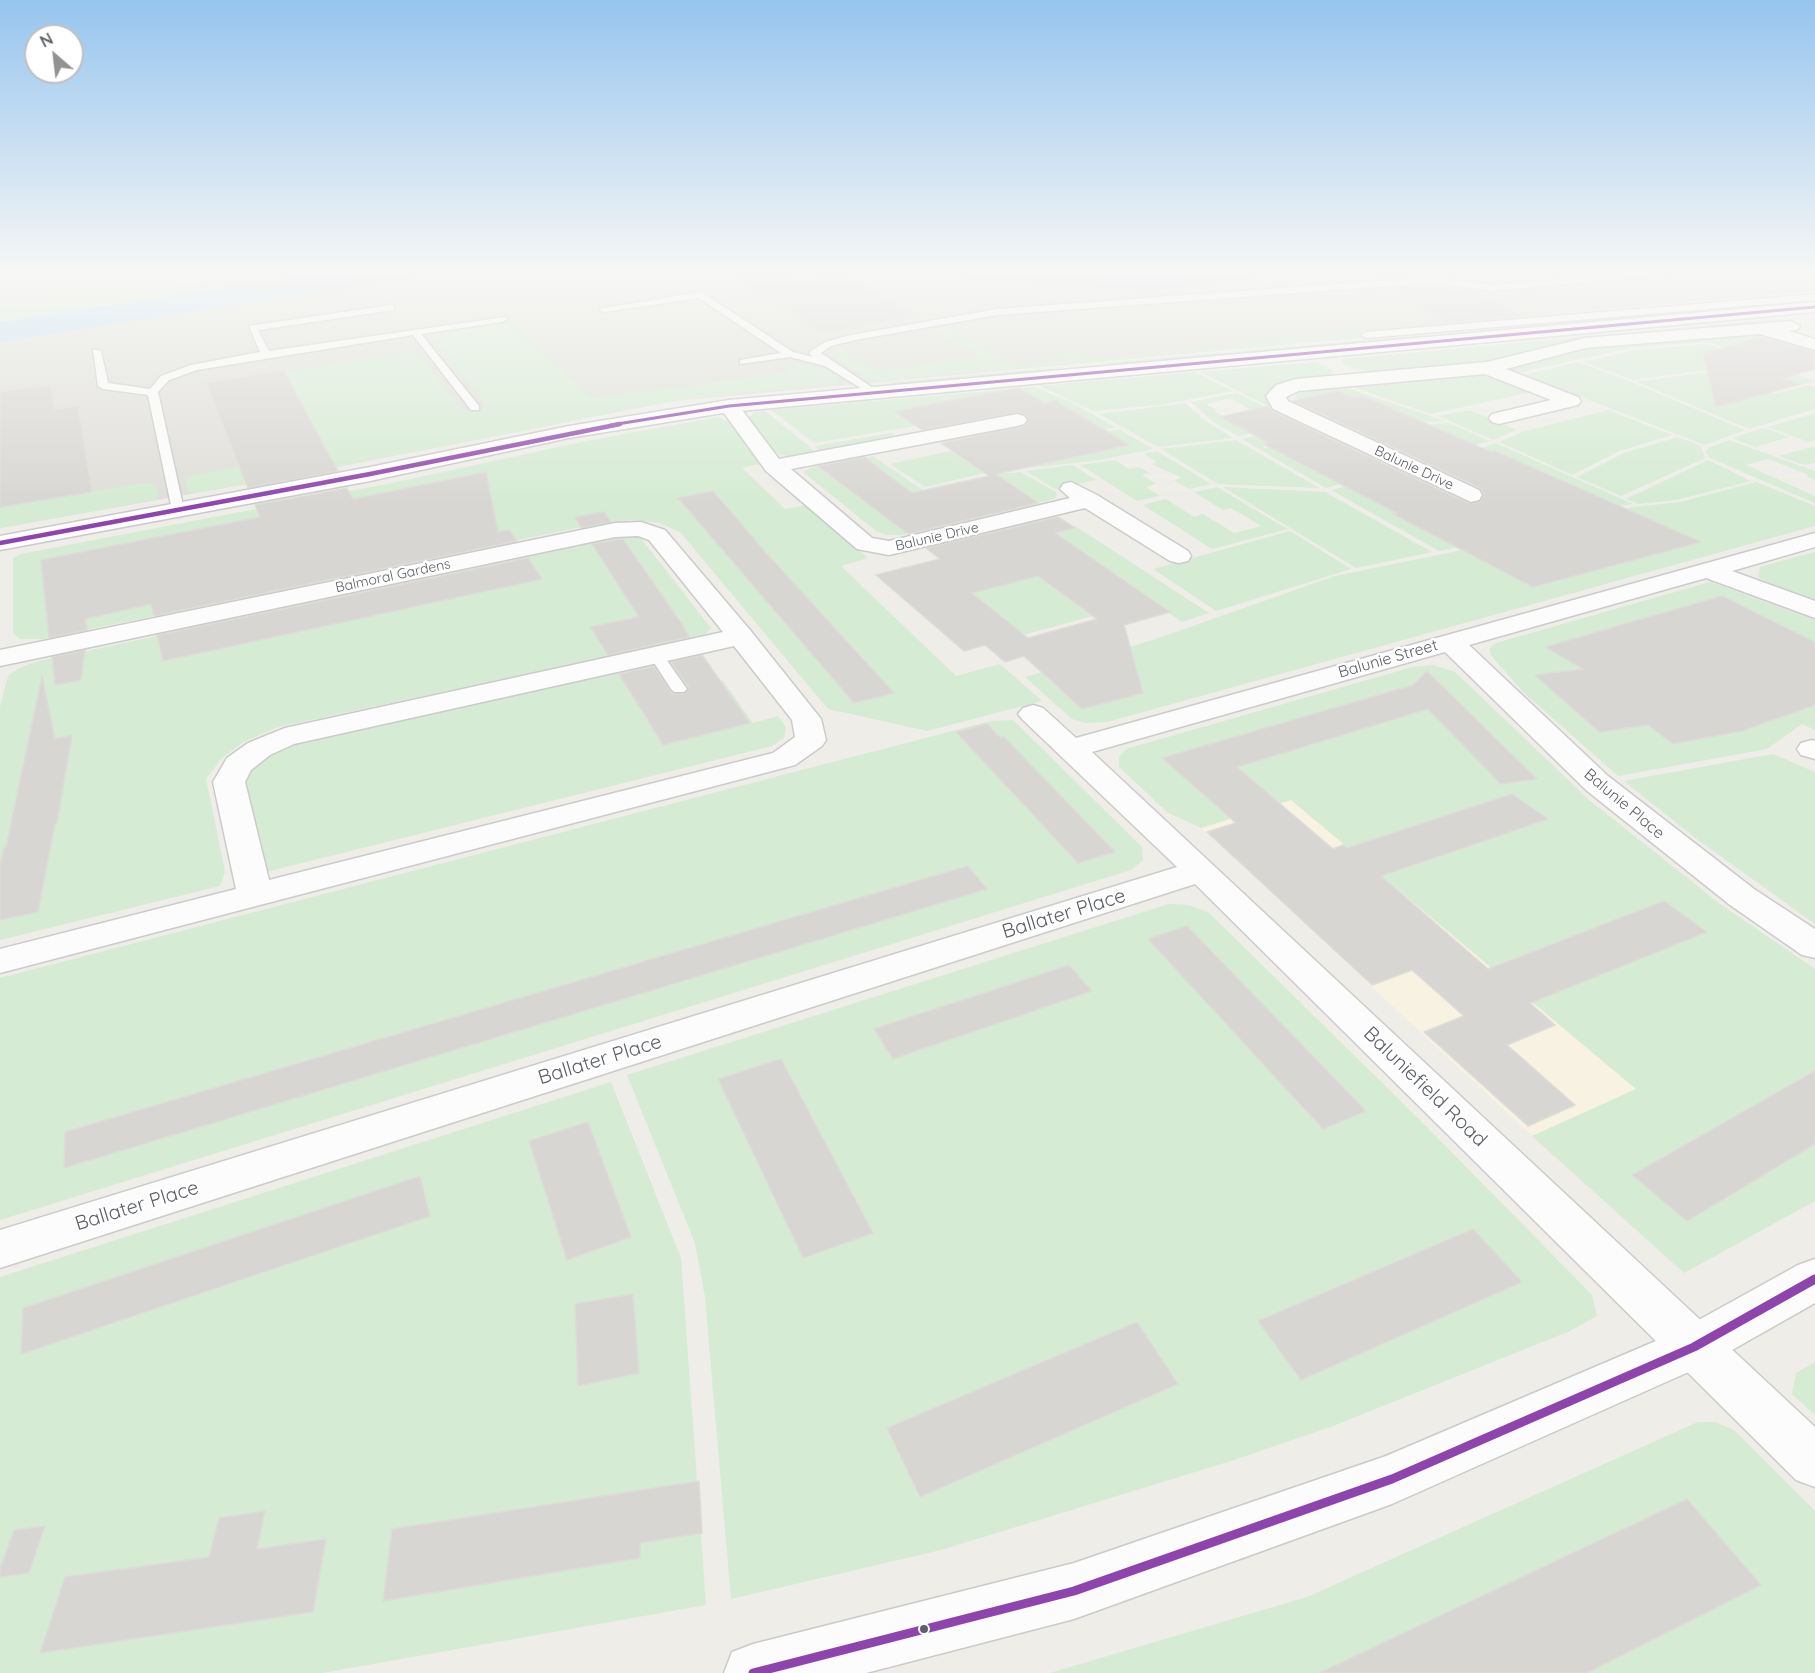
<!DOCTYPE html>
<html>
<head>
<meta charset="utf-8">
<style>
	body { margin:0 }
	#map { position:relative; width:1815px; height:1673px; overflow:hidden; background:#eeede8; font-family:Quicksand,sans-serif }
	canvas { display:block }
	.north { position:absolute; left:24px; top:24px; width:60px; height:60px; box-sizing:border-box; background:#fff; border:2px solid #bec0c2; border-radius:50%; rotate:332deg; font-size:16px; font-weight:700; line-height:24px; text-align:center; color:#5d6167 }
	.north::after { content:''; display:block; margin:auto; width:21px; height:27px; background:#909294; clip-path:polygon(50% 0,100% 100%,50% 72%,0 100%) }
</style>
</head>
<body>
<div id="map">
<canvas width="1815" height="1673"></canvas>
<div class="north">N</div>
</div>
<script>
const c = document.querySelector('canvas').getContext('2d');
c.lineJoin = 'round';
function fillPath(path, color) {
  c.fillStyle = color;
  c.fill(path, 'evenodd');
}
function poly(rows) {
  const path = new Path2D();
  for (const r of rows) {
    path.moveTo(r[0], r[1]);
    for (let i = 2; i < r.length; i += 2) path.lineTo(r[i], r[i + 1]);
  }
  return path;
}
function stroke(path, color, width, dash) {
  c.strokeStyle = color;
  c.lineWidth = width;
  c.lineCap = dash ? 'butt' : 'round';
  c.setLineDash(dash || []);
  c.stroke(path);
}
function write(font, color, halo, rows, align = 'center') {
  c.font = font + ' Quicksand,sans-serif';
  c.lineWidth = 5;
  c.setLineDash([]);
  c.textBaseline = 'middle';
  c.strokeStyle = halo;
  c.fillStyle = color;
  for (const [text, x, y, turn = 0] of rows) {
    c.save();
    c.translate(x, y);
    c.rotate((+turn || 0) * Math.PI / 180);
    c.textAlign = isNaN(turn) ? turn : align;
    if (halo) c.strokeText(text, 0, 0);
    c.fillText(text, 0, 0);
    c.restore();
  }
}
const commercial = poly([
	[1291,800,1637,1090,1532,1136,1201,828]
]);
const industrial = poly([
	[0,271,1815,271,1815,291,1361,331,1368,337,674,401,286,477,0,528]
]);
const green = poly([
	[204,285,209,288,206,294,191,298,0,326,0,304],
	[1673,313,1646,318,1479,333,1475,331],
	[1762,316,1768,318,1343,357,1352,353],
	[1775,319,1785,323,1574,341,1485,364,1383,373,1351,368,1343,364,1342,359],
	[509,320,592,398,791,372,775,360,826,368,838,377,838,384,674,401,286,477,195,493,188,492,185,481,192,475,327,451,284,371,417,351,463,411,487,407,431,337,439,332],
	[948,327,1017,364,1060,361,1053,353,1081,351,1089,358,1247,345,1247,339,1360,331,1368,337,874,381,832,356,831,352,841,348,878,370,980,357,933,330],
	[1752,332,1774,336,1766,339,1773,364,1708,342,1631,348,1513,374,1508,370,1510,367,1589,346],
	[1422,335,1427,338,1118,366,1101,363],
	[1707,344,1815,381,1772,392,1707,370,1633,380,1583,362,1636,350],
	[1298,359,1310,360,1028,385,1025,382],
	[1316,362,1333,371,1331,376,1282,383,1270,389,1265,396,1270,407,1200,372],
	[1578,362,1632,382,1745,430,1705,445,1524,375],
	[1064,367,1054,371,906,385,881,383],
	[1195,372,1233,391,1160,405,1093,411,1040,386],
	[1708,372,1773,394,1809,385,1815,387,1815,409,1749,429,1636,382],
	[1480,374,1532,392,1431,414,1350,386],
	[1035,387,1071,402,1115,427,1066,438,1040,429,1013,413,959,425,950,420,814,443,771,410],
	[1344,387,1445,421,1420,422,1360,396,1353,397,1339,391,1315,396,1317,407,1295,398,1296,394,1306,390],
	[1237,393,1298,423,1280,427,1230,398,1206,404,1217,410,1214,411,1254,433,1238,436,1212,421,1191,402],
	[1185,403,1207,422,1233,438,1158,447,1099,414],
	[1470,410,1517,430,1493,440,1438,416],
	[1608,410,1672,435,1619,451,1572,475,1499,442,1522,432],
	[765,411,809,446,816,453,788,457,773,452,748,418,755,412],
	[1815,413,1815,440,1809,442,1767,427],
	[719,417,729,422,760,464,742,468,785,509,807,505,868,558,841,566,956,676,1000,664,1042,701,927,731,828,709,680,532,660,523,630,520,591,525,43,639,20,639,13,633,13,558,21,554,392,483,586,441],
	[1449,423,1490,441,1472,446,1422,425],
	[1764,428,1789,437,1755,447,1732,438],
	[1118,429,1153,449,1100,460,985,473,925,487,890,464,1047,430,1066,441],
	[891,433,899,439,821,453,815,446],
	[1257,435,1271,443,1262,448,1273,448,1344,483,1326,488,1242,439],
	[1678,437,1701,446,1705,458,1621,496,1577,477,1624,453],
	[1236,440,1319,488,1218,484,1161,449],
	[1729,440,1815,471,1815,480,1806,476,1809,475,1768,459,1746,465,1815,496,1815,503,1710,458,1706,452,1708,448],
	[1496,443,1633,504,1612,507,1475,483,1460,480,1474,476,1460,469,1445,473,1423,463,1458,454,1541,474,1482,448],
	[1815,446,1815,463,1804,465,1778,456],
	[1157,451,1211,484,1189,489,1174,480,1182,478,1151,464,1157,462,1144,454],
	[873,456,966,520,902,535,887,535,876,531,803,472,815,466],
	[1115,460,1129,469,1139,467,1150,473,1142,475,1156,484,1146,487,1160,496,1137,501,1080,465],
	[1708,460,1751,481,1676,500,1638,504,1626,499],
	[1073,465,1096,480,1055,489,1025,471],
	[1021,472,1056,492,1057,496,1054,499,972,519,928,489,995,474],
	[1756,482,1815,506,1815,526,1107,722,1086,723,1072,719,1025,677,1153,640,1335,576,1517,539,1617,509,1680,502],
	[142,483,156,484,159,496,155,500,0,528,0,507],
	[1347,486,1398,513,1393,515,1411,524,1418,522,1427,532,1447,543,1475,535,1508,537,1439,551,1331,490],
	[1217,487,1277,523,1288,529,1212,549,1143,505,1166,499,1194,517,1203,514,1234,533,1262,526,1231,508,1223,510,1194,492],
	[1223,487,1325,492,1432,552,1356,568],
	[1075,526,1209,613,1182,622,1053,532],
	[1290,531,1351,569,1216,611,1153,569],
	[630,535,639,536,711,628,703,636,278,727,243,742,221,759,206,779,225,871,220,886,0,940,0,707,8,676,19,668,35,662],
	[1815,552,1815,600,1768,583,1758,577,1760,567],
	[956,574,1044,574,1058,591,1093,616,1023,635,987,610],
	[1710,582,1815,620,1815,730,1802,724,1767,749,1618,776,1523,692,1490,654,1490,648,1496,643],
	[1433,665,1455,672,1588,799,1720,904,1815,969,1815,1201,1684,1273,1532,1136,1636,1089,1291,800,1201,828,1167,812,1119,767,1119,757,1126,749,1413,667],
	[616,669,636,701,723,681,753,723,778,716,786,727,784,738,772,746,266,872,244,777,256,761,280,748],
	[1013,720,1142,847,1143,860,1131,870,0,1220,0,978,991,721],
	[1773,754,1815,772,1815,924,1694,837,1624,781],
	[1169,904,1188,905,1208,912,1417,1117,1592,1295,1597,1316,1570,1331,1333,1426,1231,1461,941,1550,731,1599,705,1297,695,1243,627,1075],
	[611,1082,681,1258,706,1605,322,1673,0,1673,0,1277],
	[1815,1362,1815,1415,1792,1394,1796,1373],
	[1698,1422,1715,1422,1734,1430,1815,1511,1815,1673,1050,1673,1307,1597]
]);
const river = poly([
	[335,271,412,271,408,278,397,280,0,342,0,322,335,271],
	[956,271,1157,272,1257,271,1253,278,1242,280,1157,290,971,280,960,278,956,271]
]);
const building = poly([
	[1371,271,1434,271,1445,276,1384,278,1371,271],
	[779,272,796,281,840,274,917,316,823,333,735,278,779,272],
	[1432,285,1472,291,1523,316,1447,323,1398,295,1412,294,1400,288,1432,285],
	[1763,337,1815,352,1815,369,1782,378,1801,384,1716,407,1703,353,1763,337],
	[284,371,338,471,248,488,206,383,284,371],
	[51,385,54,409,78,406,92,492,0,507,0,392,51,385],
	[1019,388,1045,403,1056,401,1129,445,996,474,1038,503,908,534,818,466,864,457,912,493,989,476,941,443,1025,426,1029,420,1025,414,1017,412,922,430,894,411,1019,388],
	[1338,391,1353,397,1360,396,1370,399,1491,452,1495,451,1701,542,1533,587,1393,514,1397,513,1267,446,1265,444,1270,443,1220,417,1269,406,1272,411,1470,504,1481,501,1484,494,1480,488,1293,401,1338,391],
	[486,472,498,532,509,530,517,541,154,616,151,604,85,619,87,630,49,638,41,560,260,517,255,505,347,488,353,499,486,472],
	[713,491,768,555,894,693,854,703,678,498,713,491],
	[604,512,611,522,581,528,575,517,604,512],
	[1058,517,1075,528,1055,533,1170,612,1124,625,1143,693,1082,709,1024,656,1005,662,985,645,964,651,876,575,940,559,926,548,1058,517],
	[1038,576,1097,619,1028,638,972,593,1038,576],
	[623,539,682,624,689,637,608,655,590,627,639,617,592,544,623,539],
	[528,558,542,579,163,661,157,635,528,558],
	[1722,596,1815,642,1815,705,1742,731,1673,744,1648,725,1599,732,1535,675,1583,669,1545,647,1722,596],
	[85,650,81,680,55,685,52,657,85,650],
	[702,655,750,723,663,745,619,674,654,666,672,694,684,694,689,688,671,662,702,655],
	[1427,671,1537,779,1501,784,1428,709,1237,767,1333,849,1343,845,1347,848,1512,794,1548,819,1381,876,1488,969,1664,901,1707,932,1530,1003,1555,1025,1507,1045,1575,1105,1528,1126,1424,1032,1464,1016,1412,970,1372,985,1207,832,1236,823,1162,758,1413,685,1427,671],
	[42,676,55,739,72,735,57,823,55,824,38,912,0,920,0,865,4,848,6,847,42,676],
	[987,724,1001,738,1004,737,1115,852,1078,863,956,732,987,724],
	[968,866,987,889,64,1168,65,1132,968,866],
	[1187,926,1307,1050,1366,1111,1323,1129,1148,939,1187,926],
	[1069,965,1092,991,893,1059,874,1029,1069,965],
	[781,1059,873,1233,803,1258,718,1079,781,1059],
	[1815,1071,1815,1144,1687,1221,1632,1175,1815,1071],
	[588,1122,631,1237,567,1260,529,1141,588,1122],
	[420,1176,430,1216,21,1354,23,1308,420,1176],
	[1473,1229,1522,1282,1301,1380,1258,1321,1473,1229],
	[633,1294,639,1373,578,1386,575,1304,633,1294],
	[1137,1322,1178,1384,920,1497,887,1428,1137,1322],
	[699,1481,702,1533,640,1543,640,1558,383,1601,392,1529,699,1481],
	[1687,1499,1761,1585,1587,1673,1319,1673,1687,1499],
	[265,1511,257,1549,326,1539,313,1612,40,1653,65,1577,209,1557,219,1518,265,1511],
	[45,1526,29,1573,0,1577,0,1569,14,1530,45,1526]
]);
const lane = poly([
	[1663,271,1697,271,1493,291,1432,283,997,315,855,340,831,346,821,353,876,390,877,392,872,395,825,366,790,357,740,364,740,360,781,353,699,298,604,312,599,309,701,292,793,352,813,357,809,353,811,351,825,342,851,335,997,309,1432,277,1493,285,1663,271],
	[1815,294,1815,300,1366,338,1361,335,1366,332,1815,294],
	[391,305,394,306,394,310,258,330,269,351,505,317,507,319,502,322,421,334,479,406,479,410,471,410,413,335,197,370,169,380,158,392,184,510,182,513,178,514,172,510,148,395,103,389,98,386,93,349,101,351,108,383,150,389,161,376,191,365,260,352,249,326,391,305],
	[656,651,661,652,687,689,684,692,674,692,671,689,649,655,656,651]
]);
const street = poly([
	[1791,321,1800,326,1797,330,1789,331,1815,339,1815,350,1760,334,1585,348,1506,369,1578,397,1581,401,1578,405,1499,424,1492,422,1489,418,1492,414,1551,400,1485,374,1298,391,1286,397,1288,401,1479,490,1482,495,1479,500,1471,502,1273,409,1266,396,1276,385,1296,379,1487,362,1585,338,1791,321],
	[729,400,736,402,779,459,1017,414,1024,416,1027,420,1024,424,1017,426,791,469,872,538,889,541,1070,498,1060,489,1063,484,1071,482,1097,495,1188,551,1191,556,1188,561,1179,563,1170,561,1085,508,889,555,857,549,766,471,719,406,729,400],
	[641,522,665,530,750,630,821,719,826,740,822,746,795,765,0,973,0,949,236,889,213,782,227,758,248,743,285,728,723,632,649,540,638,536,615,537,0,666,0,650,615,523,641,522],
	[734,646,792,720,795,737,773,753,269,880,245,782,251,770,270,755,294,744,734,646],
	[1815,533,1815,547,1732,571,1815,601,1815,618,1706,578,1469,645,1608,776,1754,889,1815,929,1815,958,1802,955,1730,905,1586,790,1445,652,1092,752,1815,1427,1815,1487,1796,1480,1195,884,0,1268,0,1230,1177,867,1023,720,1018,714,1023,708,1033,705,1043,708,1076,738,1815,533],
	[1812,740,1815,741,1815,759,1801,755,1797,749,1801,743,1812,740]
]);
const secondary = poly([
	[1815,302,1815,312,729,412,569,438,370,481,0,550,0,536,370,467,569,426,729,400,1815,302],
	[1815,1259,1815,1303,1711,1362,1392,1504,1074,1619,866,1673,724,1673,732,1652,753,1644,1074,1563,1386,1456,1677,1332,1798,1265,1815,1259]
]);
const bus1Far2 = poly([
	[611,425,729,406,1815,307]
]);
const bus1Far1 = poly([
	[0,543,370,474,620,424]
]);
const bus1 = poly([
	[753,1673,1074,1591,1392,1479,1694,1347,1815,1279]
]);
const markers = [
	[924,1629,5,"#5d6167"]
];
const farStreetnames = [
	["Balunie Drive",1414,468,25],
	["Balunie Drive",937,537,-13],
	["Balmoral Gardens",393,576,-12]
];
const streetNames = [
	["Balunie Street",1388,659,-16],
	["Balunie Place",1624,804,40]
];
const nearStreetnames = [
	["Ballater Place",1064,914,-17],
	["Ballater Place",600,1060,-17],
	["Baluniefield Road",1425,1087,44],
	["Ballater Place",137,1206,-17]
];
fillPath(commercial, '#f7f2e1');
fillPath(industrial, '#dfded9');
fillPath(green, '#d5ebd3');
fillPath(river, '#bcdef8');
fillPath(building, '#d8d6d3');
stroke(building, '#dedcd7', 1.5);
stroke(lane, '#cbcbca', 3);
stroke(street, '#cbcbca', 3);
stroke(secondary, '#c9cac9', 3);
fillPath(lane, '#fcfcfc');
fillPath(street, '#fcfcfc');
fillPath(secondary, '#fcfcfc');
stroke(bus1Far2, '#8e44ad', 3);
stroke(bus1Far1, '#8e44ad', 4.5);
stroke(bus1, '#8e44ad', 9);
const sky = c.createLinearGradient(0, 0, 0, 505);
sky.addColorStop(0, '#96c5ee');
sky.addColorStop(0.54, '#f7f7f5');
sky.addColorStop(1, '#f7f7f500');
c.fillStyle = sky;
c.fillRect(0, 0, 1815, 505);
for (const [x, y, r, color] of markers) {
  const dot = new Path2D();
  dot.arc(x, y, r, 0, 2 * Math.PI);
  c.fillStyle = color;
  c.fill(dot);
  stroke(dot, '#fff', 2);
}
write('14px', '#5d6167', '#fff', farStreetnames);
write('16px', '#5d6167', '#fff', streetNames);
write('20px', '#5d6167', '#fff', nearStreetnames);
</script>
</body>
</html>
